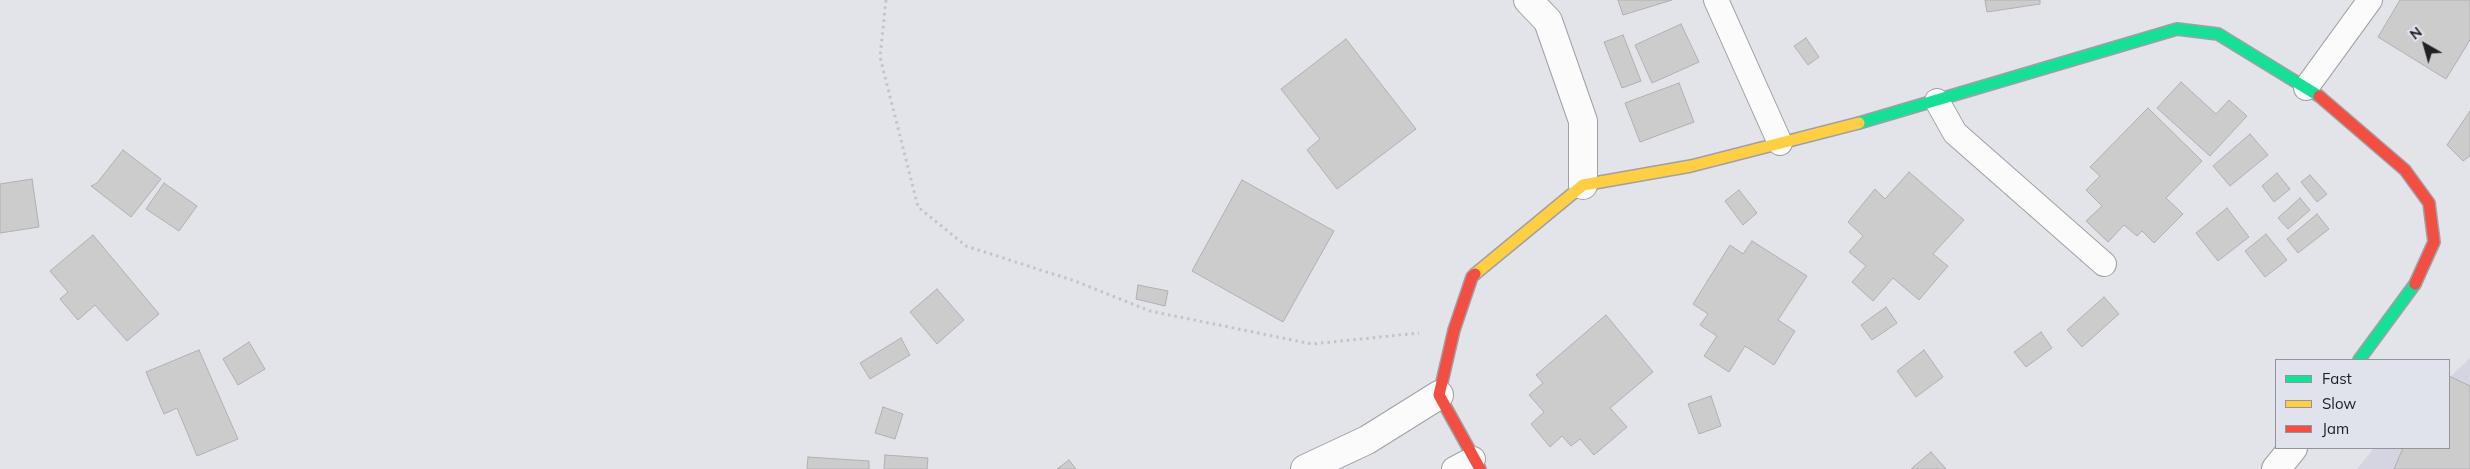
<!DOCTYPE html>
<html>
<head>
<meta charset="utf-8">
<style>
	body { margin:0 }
	#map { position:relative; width:2470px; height:469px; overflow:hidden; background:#e3e4e9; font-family:Mulish,sans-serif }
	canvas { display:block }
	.legend { position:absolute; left:2275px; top:359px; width:175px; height:90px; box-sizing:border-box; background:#e0e2ec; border:1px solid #93959c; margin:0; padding:6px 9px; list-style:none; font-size:15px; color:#202124 }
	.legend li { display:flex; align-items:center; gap:10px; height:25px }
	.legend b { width:25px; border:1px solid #93959c }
	.north { position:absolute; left:2400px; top:20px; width:50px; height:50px; -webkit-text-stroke:4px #e0e2ec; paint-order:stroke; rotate:322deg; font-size:14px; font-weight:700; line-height:20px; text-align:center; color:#202124 }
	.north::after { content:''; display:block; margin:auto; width:18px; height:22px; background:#202124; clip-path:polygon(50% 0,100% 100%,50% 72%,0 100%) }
</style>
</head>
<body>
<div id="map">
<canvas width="2470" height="469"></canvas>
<ul class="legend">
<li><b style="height:6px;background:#16e098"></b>Fast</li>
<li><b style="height:6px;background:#ffcf43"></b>Slow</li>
<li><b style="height:6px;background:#f24e42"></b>Jam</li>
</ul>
<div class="north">N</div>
</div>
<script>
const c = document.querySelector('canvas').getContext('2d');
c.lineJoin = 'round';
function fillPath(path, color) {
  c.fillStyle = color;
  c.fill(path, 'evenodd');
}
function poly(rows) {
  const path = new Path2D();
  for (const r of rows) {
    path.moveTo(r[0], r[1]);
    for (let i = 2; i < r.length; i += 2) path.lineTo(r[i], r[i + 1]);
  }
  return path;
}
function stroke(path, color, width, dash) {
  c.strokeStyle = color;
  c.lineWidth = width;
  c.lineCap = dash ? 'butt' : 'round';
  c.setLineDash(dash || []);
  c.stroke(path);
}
const built = poly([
	[2470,358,2470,469,2357,469,2374,448,2449,448,2449,378]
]);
const building = poly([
	[1618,0,1672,0,1623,15,1618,0],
	[1985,0,2040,0,2040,4,1987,12,1985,0],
	[2400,0,2470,0,2470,40,2446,79,2378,37,2400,0],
	[1681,24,1699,62,1652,83,1635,45,1681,24],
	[1623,35,1641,81,1622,88,1604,42,1623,35],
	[1806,38,1819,57,1808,65,1794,46,1806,38],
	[1346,39,1416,129,1337,189,1307,150,1320,139,1281,89,1346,39],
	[2181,82,2216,114,2229,100,2247,116,2210,156,2157,108,2181,82],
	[1679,83,1694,122,1640,142,1625,103,1679,83],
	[2148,108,2202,161,2166,198,2183,214,2154,243,2142,231,2137,236,2124,225,2108,242,2086,221,2102,206,2086,190,2100,176,2090,167,2148,108],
	[2470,111,2470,156,2463,161,2447,145,2470,111],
	[2250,134,2268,155,2230,186,2213,166,2250,134],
	[123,150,161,179,131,217,91,186,97,183,123,150],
	[1909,172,1964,220,1933,254,1948,266,1919,300,1893,278,1873,301,1852,282,1866,266,1849,252,1863,236,1848,222,1875,189,1885,199,1909,172],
	[2277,173,2290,189,2274,202,2262,186,2277,173],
	[2310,175,2327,194,2317,202,2301,182,2310,175],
	[32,179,39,227,0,233,0,184,32,179],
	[1242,180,1334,231,1283,322,1192,271,1242,180],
	[164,183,197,206,179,231,146,209,164,183],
	[1739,190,1757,213,1743,225,1725,201,1739,190],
	[2300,198,2310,210,2288,229,2278,218,2300,198],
	[2227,208,2249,237,2218,261,2196,233,2227,208],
	[2317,214,2329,229,2298,253,2287,239,2317,214],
	[2266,234,2287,260,2265,277,2245,251,2266,234],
	[93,235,159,314,127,341,95,305,78,320,60,299,68,292,50,271,93,235],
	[1752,241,1807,276,1778,320,1795,331,1774,365,1745,346,1729,372,1704,356,1717,336,1700,325,1708,314,1693,304,1730,245,1743,254,1752,241],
	[1138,285,1168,291,1165,306,1136,299,1138,285],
	[937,289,964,320,937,344,910,312,937,289],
	[2104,297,2119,314,2082,347,2067,330,2104,297],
	[1886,307,1897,323,1872,340,1861,325,1886,307],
	[1606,315,1653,372,1610,408,1627,427,1594,455,1580,439,1571,446,1562,436,1550,447,1531,424,1544,412,1529,395,1543,383,1536,375,1606,315],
	[2041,332,2052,348,2026,367,2014,352,2041,332],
	[901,338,910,355,870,379,860,363,901,338],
	[249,342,265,369,238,385,223,359,249,342],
	[199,350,238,439,197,456,177,408,164,414,146,372,199,350],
	[1924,350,1943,377,1916,397,1897,371,1924,350],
	[2449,376,2470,386,2470,469,2394,469,2403,448,2449,448,2449,376],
	[1711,396,1721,426,1699,434,1688,404,1711,396],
	[883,407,903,414,895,439,875,433,883,407],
	[1931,452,1946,469,1911,469,1931,452],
	[885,455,928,458,927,469,884,469,885,455],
	[808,457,869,461,869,469,807,469,808,457],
	[1069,460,1076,469,1057,469,1069,460]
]);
const path = poly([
	[886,0,880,57,918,207,966,246,1075,281,1150,311,1312,344,1419,333]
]);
const lane = poly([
	[1716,0,1780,143],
	[2306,88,2370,0],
	[1937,101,1955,133,2104,264],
	[1454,469,1473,459]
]);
const street = poly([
	[1528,0,1548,21,1583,121,1583,185],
	[1305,469,1367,440,1439,395],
	[2276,469,2293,448]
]);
const fast = poly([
	[1859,123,2177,29,2218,34,2319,96],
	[2359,360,2415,284]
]);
const slow = poly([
	[1475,274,1583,185,1691,166,1859,123]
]);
const jam = poly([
	[2319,96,2405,170,2429,203,2434,242,2415,284],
	[1475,274,1472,277,1454,330,1439,395,1480,469]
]);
fillPath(built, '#d4d5e0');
fillPath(building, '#cccccd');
stroke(building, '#b1afb1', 1);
stroke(lane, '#a0a0a4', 26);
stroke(street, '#a0a0a4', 30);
stroke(fast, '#a0a0a4', 14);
stroke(slow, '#a0a0a4', 14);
stroke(jam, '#a0a0a4', 14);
stroke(path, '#c3c4c6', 3, [2.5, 4]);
stroke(lane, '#fbfbfc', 24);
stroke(street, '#fbfbfc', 28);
stroke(fast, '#16e098', 11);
stroke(slow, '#ffcf43', 11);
stroke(jam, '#f24e42', 11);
</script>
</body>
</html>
